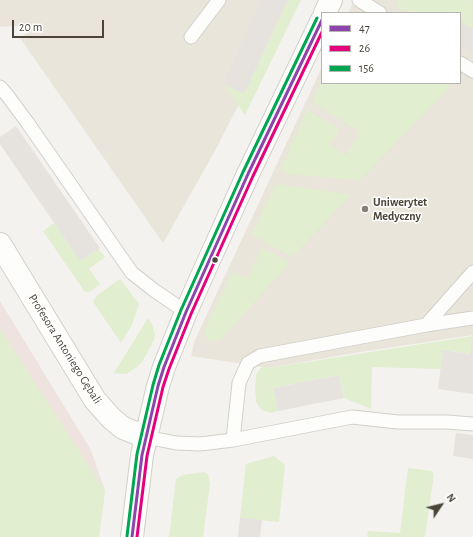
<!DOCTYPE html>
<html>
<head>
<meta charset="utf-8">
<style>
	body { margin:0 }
	#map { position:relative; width:473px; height:537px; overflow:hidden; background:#f4f2ee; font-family:"Alegreya Sans",sans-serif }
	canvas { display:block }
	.legend { position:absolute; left:321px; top:12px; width:140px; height:72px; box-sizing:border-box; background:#fff; border:1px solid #b7b4b0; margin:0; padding:5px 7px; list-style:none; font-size:12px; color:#4b4439 }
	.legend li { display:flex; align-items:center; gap:8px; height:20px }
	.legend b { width:20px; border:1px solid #b7b4b0 }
	.north { position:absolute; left:421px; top:485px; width:40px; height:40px; -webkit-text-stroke:3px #fff; paint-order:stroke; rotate:55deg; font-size:11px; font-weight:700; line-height:16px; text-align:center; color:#4b4439 }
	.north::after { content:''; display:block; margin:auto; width:14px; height:18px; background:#4b4439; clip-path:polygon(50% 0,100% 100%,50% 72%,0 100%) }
	.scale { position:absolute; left:12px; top:20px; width:92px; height:18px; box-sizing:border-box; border:2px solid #4b4439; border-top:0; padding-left:5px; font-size:12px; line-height:14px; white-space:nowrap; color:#4b4439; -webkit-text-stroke:3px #fff; paint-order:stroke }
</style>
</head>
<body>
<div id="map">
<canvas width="473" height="537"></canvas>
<ul class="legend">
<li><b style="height:5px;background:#8e44ad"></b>47</li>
<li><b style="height:5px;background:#e5007d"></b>26</li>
<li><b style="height:5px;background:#00a651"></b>156</li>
</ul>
<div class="north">N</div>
<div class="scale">20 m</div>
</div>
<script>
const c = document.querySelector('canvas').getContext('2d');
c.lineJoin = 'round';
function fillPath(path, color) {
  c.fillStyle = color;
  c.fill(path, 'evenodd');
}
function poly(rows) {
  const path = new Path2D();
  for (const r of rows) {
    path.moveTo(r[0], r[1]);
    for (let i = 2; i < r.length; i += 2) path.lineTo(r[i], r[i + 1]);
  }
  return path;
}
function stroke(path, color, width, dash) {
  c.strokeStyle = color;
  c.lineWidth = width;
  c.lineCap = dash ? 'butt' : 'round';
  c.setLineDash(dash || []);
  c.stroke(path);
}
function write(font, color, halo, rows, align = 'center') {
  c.font = font + ' "Alegreya Sans",sans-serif';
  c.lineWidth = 3;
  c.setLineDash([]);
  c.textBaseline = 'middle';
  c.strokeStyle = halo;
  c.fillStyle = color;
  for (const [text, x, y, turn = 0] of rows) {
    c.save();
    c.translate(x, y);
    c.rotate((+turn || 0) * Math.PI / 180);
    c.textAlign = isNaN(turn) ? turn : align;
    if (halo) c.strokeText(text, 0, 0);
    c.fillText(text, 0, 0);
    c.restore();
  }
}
const education = poly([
	[0,0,288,0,244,94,216,149,163,243,20,38,38,25,0,27],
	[355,0,473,0,473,335,360,352,269,368,191,356,195,340,322,67,322,83,460,83,460,13,348,13]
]);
const medical = poly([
	[0,301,91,450,105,491,99,537,0,537]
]);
const green = poly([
	[288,0,301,0,245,115,223,84,244,93],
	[398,0,472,0,473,2,473,29,460,21,460,13,407,13,396,6],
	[322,81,322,83,447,83,451,86,360,180,286,174,281,168,307,110,339,129,330,145,346,155,360,132,312,102],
	[278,184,351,195,296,253,291,256,254,236,252,233,275,186],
	[54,223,80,261,98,249,102,253,105,257,89,269,100,284,90,292,85,292,43,231],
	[262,248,287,261,289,264,221,339,213,341,208,340,205,335,206,327,232,272,247,279],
	[120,279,139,304,132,325,121,343,93,302,96,296],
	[148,318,152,324,155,334,154,340,143,361,137,367,126,374,120,374,114,373],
	[0,329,105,491,99,537,0,537],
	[473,336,471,354,443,350,441,369,372,367,371,409,344,398,339,375,273,388,278,411,270,413,264,411,259,407,256,401,255,389,256,375,259,370,262,367,269,368],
	[274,456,285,465,279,522,240,518,246,464],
	[408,468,432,471,434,474,425,537,367,537,368,531,400,533],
	[204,472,208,474,210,484,203,537,169,537,176,479,183,475]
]);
const parking = poly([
	[261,0,288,0,244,94,223,84],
	[460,21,473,29,473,54,460,46],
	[16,126,100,248,80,261,0,144,0,137],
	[472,340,473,340,473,394,438,389,443,350,470,354],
	[339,375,344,398,278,411,273,388],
	[456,433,473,435,473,459,453,456],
	[240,518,262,520,260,537,238,537]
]);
const service = poly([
	[359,0,380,13],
	[191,37,219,0],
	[460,63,473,71],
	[0,87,7,95,27,122,132,273,155,291,186,312],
	[473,272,426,325,473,318],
	[146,437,176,443,200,444,233,440,352,417,398,422,447,422,473,424],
	[233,440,239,383,248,363,260,356,426,325]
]);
const minor = poly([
	[0,244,95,400,111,418,123,428,146,437]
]);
const tertiary = poly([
	[325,13,331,0],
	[132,537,142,455,158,386,164,367,186,312,201,278,248,174,322,20]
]);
const bus1 = poly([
	[132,537,142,455,158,386,164,367,186,312,248,174,322,20]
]);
const bus2 = poly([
	[137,537,147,456,163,387,169,369,191,314,253,176,322,32]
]);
const bus3 = poly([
	[127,536,137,454,153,385,159,365,181,310,243,172,317,18]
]);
const markers = [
	[365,209,4,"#868178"],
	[215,260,3.5,"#4b4439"]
];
const poiNames = [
	["Uniwerytet",373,202],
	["Medyczny",373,216]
];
const streetNames = [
	["Profesora Antoniego Gębali",65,349,58]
];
fillPath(education, '#eae5da');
fillPath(medical, '#eee3df');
fillPath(green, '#e1eecf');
fillPath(parking, '#e6e3df');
stroke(service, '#d2d0cb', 15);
stroke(minor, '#d2d0cb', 24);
stroke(tertiary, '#d2d0cb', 24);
stroke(service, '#fdfdfc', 13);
stroke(minor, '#fdfdfc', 22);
stroke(tertiary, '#fdfdfc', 22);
stroke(bus1, '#8e44ad', 3);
stroke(bus2, '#e5007d', 3);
stroke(bus3, '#00a651', 3);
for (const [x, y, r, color] of markers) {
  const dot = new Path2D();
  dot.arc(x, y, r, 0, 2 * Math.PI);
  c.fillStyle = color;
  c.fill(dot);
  stroke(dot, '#fff', 1.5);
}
write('bold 12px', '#4b4439', '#fff', poiNames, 'left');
write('12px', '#4b4439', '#fff', streetNames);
</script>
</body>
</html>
